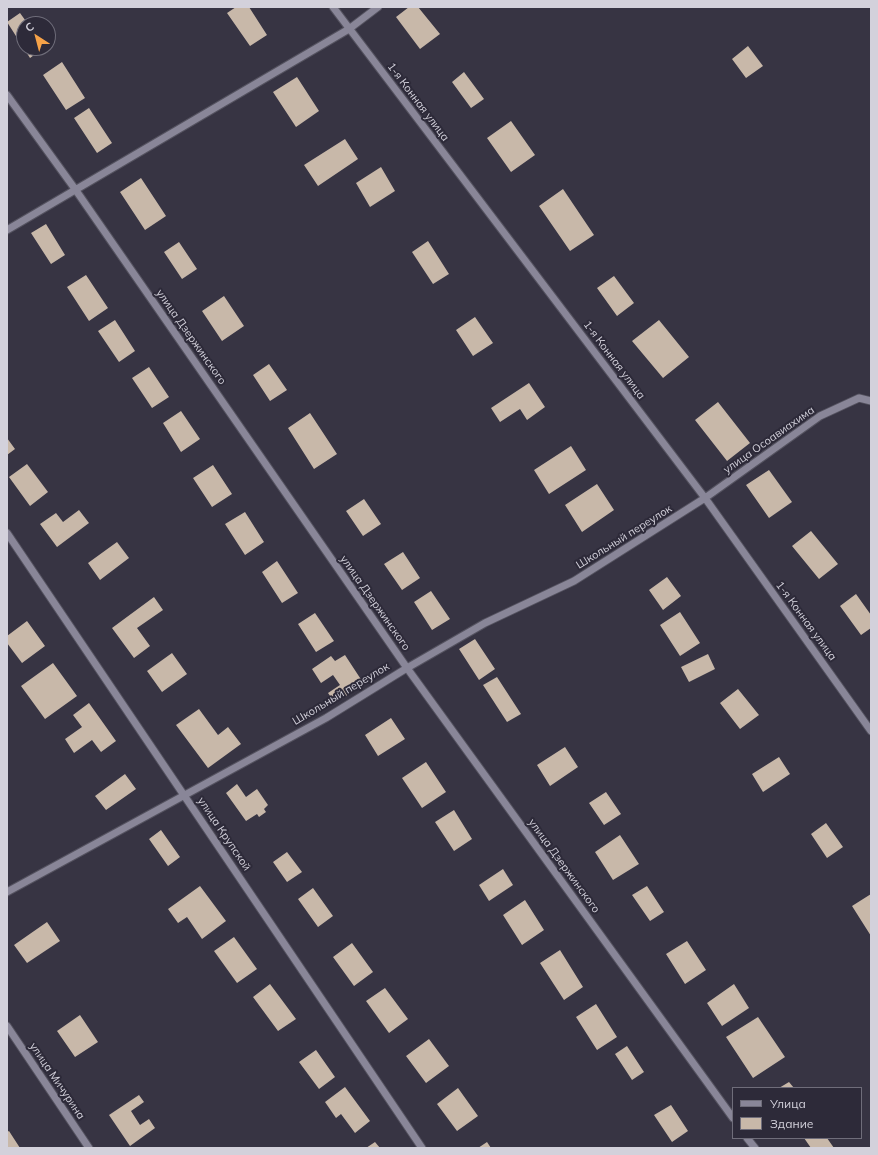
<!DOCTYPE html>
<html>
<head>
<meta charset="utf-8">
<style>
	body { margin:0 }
	#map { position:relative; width:878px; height:1155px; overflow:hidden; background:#373443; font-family:Mulish,sans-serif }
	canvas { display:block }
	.frame { position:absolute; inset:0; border:8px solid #d3d1db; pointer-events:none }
	.legend { position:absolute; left:732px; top:1087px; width:130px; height:52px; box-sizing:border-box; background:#2d2a39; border:1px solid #6f6d7a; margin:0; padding:5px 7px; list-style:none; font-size:12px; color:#d3d1db }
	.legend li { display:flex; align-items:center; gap:8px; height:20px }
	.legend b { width:20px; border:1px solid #6f6d7a }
	.north { position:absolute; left:16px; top:16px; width:40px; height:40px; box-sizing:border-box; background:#2d2a39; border:1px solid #6f6d7a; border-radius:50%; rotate:324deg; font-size:11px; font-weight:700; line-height:16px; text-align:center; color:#d3d1db }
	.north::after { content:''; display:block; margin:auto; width:14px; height:18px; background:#f6a248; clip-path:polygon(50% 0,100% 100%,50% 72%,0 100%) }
</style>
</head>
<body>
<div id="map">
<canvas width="878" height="1155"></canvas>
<div class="frame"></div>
<ul class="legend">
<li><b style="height:5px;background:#898698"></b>Улица</li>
<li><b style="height:11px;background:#c8b8a9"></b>Здание</li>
</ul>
<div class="north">С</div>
</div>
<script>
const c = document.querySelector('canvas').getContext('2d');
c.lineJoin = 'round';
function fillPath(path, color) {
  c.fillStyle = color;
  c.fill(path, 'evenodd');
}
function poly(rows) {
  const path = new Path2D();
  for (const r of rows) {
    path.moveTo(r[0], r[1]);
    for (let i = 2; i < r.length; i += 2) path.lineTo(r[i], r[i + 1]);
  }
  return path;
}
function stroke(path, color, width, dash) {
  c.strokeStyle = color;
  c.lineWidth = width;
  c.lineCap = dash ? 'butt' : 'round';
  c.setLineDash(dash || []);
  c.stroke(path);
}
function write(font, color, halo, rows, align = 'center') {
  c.font = font + ' Mulish,sans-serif';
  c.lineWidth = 4;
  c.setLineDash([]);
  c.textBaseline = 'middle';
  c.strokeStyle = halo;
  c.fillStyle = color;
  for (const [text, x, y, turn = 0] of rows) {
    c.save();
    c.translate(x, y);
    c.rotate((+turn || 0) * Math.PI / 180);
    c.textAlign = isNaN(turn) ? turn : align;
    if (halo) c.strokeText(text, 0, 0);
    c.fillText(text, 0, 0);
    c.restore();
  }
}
const building = poly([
	[236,7,249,7,267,35,250,46,227,13],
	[409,7,418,7,440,34,420,49,396,17],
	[20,13,28,24,24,24,24,48,44,48,30,58,7,22],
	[748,46,763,66,746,78,732,59],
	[62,62,85,98,66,110,43,75],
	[464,72,484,99,471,108,452,82],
	[297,77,319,111,296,127,273,92],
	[89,108,112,143,97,153,74,118],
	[511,121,535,155,511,172,487,138],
	[345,139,358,159,318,186,304,165],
	[381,167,395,191,370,207,356,183],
	[141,178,166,216,145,230,120,192],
	[563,189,594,235,570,251,539,206],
	[46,224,65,255,51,264,31,233],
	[428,241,449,274,433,284,412,252],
	[179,242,197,269,182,279,164,252],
	[86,275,108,308,89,321,67,287],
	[614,276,634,303,617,316,597,288],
	[224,296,244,326,222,341,202,311],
	[475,317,493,343,473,356,456,330],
	[115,320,135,351,119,362,98,331],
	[659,320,689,357,663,378,632,341],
	[269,364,287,390,270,401,253,375],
	[149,367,169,397,152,408,132,378],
	[529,383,545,407,527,420,520,409,500,422,491,408],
	[718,402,750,443,727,461,695,420],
	[181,411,200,439,181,452,163,423],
	[310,413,337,454,314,469,288,428],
	[7,438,15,449,7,455],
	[571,446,586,470,549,494,534,470],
	[27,464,48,492,30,506,9,477],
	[213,465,232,494,212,507,193,478],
	[769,470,792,502,769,518,746,485],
	[597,484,614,510,582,532,565,505],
	[364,499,381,524,363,536,346,511],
	[79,510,89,523,57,547,40,524,56,513,63,522],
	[245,512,264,542,245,555,225,524],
	[811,531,838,564,819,579,792,546],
	[117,542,129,558,100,580,88,563],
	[403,552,420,578,402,590,384,564],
	[277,561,298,593,282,603,262,572],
	[667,577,681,596,663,610,649,590],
	[431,591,450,619,432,630,414,602],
	[856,594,871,615,871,628,861,635,840,606],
	[154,597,163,610,137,628,150,646,134,658,112,628],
	[680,612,700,643,680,656,660,625],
	[315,613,334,641,316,652,298,624],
	[27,621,45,646,22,663,7,643,7,636],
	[475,639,495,669,479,680,459,649],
	[172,653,187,674,162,692,147,671],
	[708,654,715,669,689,682,681,667],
	[345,655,364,684,335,703,328,693,340,685,333,675,321,683,312,669,331,656,335,661],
	[53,663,77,696,45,719,21,686],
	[497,677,521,714,507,722,483,685],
	[738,689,759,715,740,729,720,703],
	[89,703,116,741,101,752,92,740,74,753,65,739,82,727,73,715],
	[199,709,218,735,228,727,241,744,208,768,176,725],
	[391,718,405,739,378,756,365,735],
	[565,747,578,767,550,786,537,765],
	[779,757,790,774,763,792,752,774],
	[426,762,446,792,422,808,402,778],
	[125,774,136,789,106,810,95,796],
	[237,784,246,797,257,789,268,805,264,809,266,812,259,817,257,814,246,821,226,793],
	[606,792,621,814,604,825,589,803],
	[454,810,472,839,454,851,435,822],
	[826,823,843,847,827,858,811,834],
	[161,830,180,857,168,866,149,839],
	[620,835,639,864,613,880,595,852],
	[287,852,302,872,287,882,273,862],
	[503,869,513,885,489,901,479,885],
	[200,886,226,921,202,939,187,917,178,923,168,909],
	[647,886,664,912,650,921,632,895],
	[313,888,333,916,318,927,298,899],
	[871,894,871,936,852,906],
	[525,900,544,930,522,945,503,915],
	[47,922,60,941,27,963,14,945],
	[234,937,257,969,237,983,214,951],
	[687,941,706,970,685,984,666,954],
	[352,943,373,972,354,986,333,957],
	[560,950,583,987,564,1000,540,963],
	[270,984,296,1019,278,1031,253,997],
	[734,984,749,1008,722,1026,707,1003],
	[385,988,408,1019,389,1033,366,1001],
	[596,1004,617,1037,597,1050,576,1017],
	[80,1015,98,1042,75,1057,57,1031],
	[758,1017,785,1057,753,1078,726,1037],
	[429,1039,449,1066,426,1083,406,1056],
	[627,1046,644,1072,632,1080,615,1054],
	[316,1050,335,1077,319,1089,299,1062],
	[789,1082,794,1088,779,1088],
	[345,1087,370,1121,355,1133,341,1114,336,1118,325,1102],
	[458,1088,478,1116,457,1131,437,1104],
	[139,1095,144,1102,131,1111,140,1125,149,1119,155,1128,130,1146,109,1115],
	[671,1105,688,1131,672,1142,654,1115],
	[9,1131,20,1148,7,1148,7,1132],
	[804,1138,827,1138,834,1148,811,1148],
	[375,1142,380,1148,366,1148],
	[487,1142,491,1148,478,1148]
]);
const minor = poly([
	[333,7,705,498,871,731],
	[7,95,75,189,407,668,733,1118],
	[7,230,349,29,378,7],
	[7,533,422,1148],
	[7,892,326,718,407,668,485,623,574,581,705,498,820,416,859,398,871,401],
	[7,1026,89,1148],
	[747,1138,755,1148]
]);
const streetNames = [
	["1-я Конная улица",418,102,53],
	["улица Дзержинского",191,337,55],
	["1-я Конная улица",614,360,53],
	["улица Осоавиахима",769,440,-35],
	["Школьный переулок",624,537,-32],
	["улица Дзержинского",375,603,55],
	["1-я Конная улица",806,621,54],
	["Школьный переулок",341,694,-31],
	["улица Крупской",224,834,56],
	["улица Дзержинского",564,866,54],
	["улица Мичурина",57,1081,56]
];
fillPath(building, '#c8b8a9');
stroke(minor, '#54525f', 9);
stroke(minor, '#898698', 7);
write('11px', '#d3d1db', '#2d2a39', streetNames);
</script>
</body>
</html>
